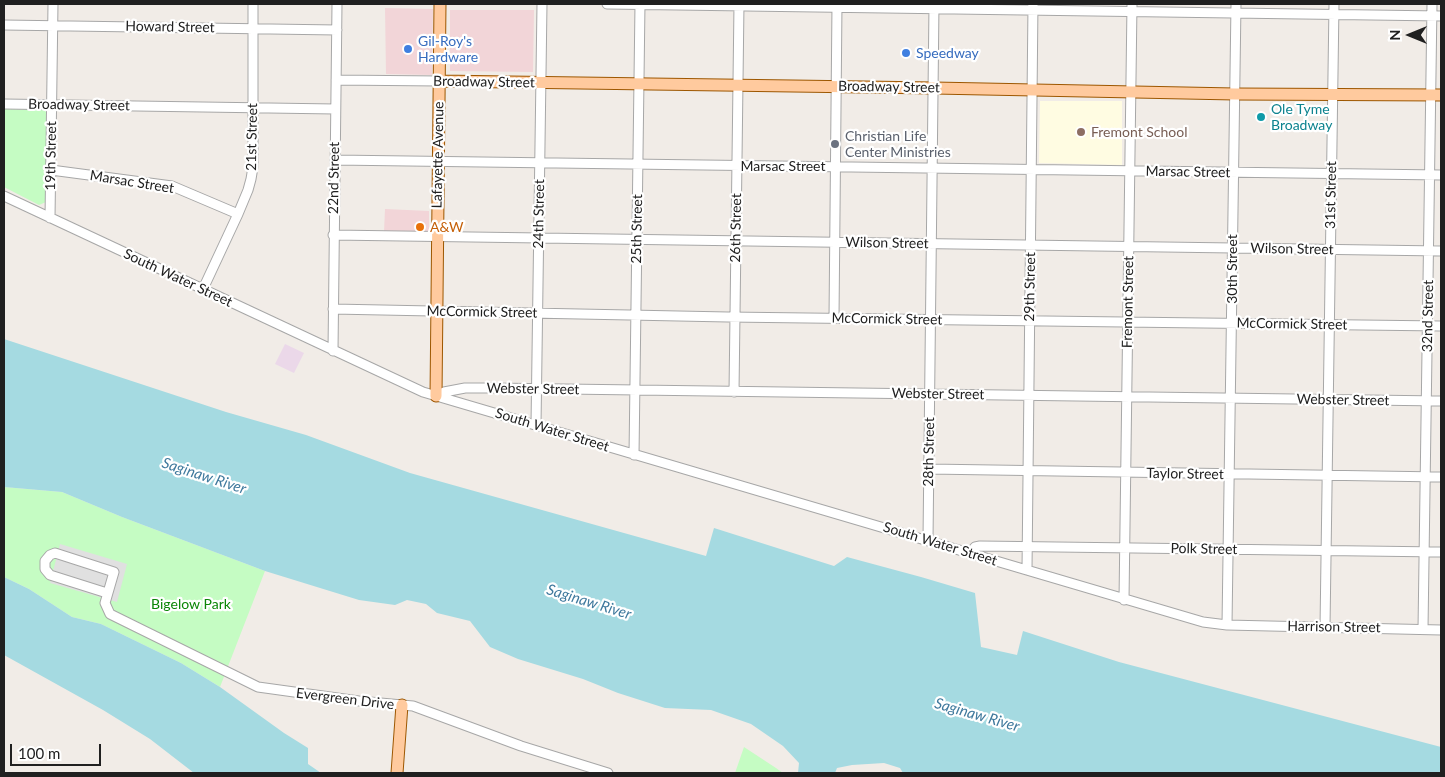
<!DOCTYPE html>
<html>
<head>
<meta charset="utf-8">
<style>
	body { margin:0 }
	#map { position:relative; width:1445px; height:777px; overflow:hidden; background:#f1ece7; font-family:Lato,sans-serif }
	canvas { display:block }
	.frame { position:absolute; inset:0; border:5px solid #202020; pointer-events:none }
	.north { position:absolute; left:1385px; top:10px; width:50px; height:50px; -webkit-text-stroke:4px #fff; paint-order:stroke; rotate:270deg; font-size:14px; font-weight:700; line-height:20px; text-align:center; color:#202020 }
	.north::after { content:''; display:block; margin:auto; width:18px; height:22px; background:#202020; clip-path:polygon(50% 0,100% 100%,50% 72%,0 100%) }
	.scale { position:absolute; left:10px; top:744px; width:91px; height:22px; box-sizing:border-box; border:2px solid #202020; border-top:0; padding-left:6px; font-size:15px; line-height:18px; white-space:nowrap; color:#202020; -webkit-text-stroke:4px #fff; paint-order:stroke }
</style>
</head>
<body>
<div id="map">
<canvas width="1445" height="777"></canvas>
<div class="frame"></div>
<div class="north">N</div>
<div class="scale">100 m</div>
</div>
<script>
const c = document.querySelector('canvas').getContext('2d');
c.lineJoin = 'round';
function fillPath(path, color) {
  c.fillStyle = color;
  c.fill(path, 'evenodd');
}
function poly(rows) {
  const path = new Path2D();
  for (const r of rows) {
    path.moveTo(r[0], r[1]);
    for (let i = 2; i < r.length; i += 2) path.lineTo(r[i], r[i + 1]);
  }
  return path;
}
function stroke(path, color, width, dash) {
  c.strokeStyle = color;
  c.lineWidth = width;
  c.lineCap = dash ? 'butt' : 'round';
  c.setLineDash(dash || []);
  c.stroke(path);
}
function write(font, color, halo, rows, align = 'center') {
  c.font = font + ' Lato,sans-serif';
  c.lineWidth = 4.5;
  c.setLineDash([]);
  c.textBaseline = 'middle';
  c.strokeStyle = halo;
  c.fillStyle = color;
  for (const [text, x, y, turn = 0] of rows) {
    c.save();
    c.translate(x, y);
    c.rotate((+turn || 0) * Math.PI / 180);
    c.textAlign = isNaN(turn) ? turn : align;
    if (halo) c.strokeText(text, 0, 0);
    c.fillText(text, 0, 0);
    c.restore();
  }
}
const commercial = poly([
	[385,8,433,9,432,75,386,74],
	[450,10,534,10,533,72,450,71],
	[385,209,429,211,429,233,384,232]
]);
const industrial = poly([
	[285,344,304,353,294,373,275,364]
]);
const education = poly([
	[1040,101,1122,101,1122,165,1039,163]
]);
const park = poly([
	[4,109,45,110,47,113,46,202,39,205,4,187],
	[4,487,62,492,122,517,265,571,220,687,181,663,101,624,72,617,29,589,4,577],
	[744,747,776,768,783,773,735,773]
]);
const parking = poly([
	[60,544,127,564,117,602,50,583]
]);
const water = poly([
	[4,339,226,412,306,435,410,473,706,556,714,528,834,566,847,557,921,577,975,593,981,647,1017,655,1023,631,1119,662,1441,747,1441,773,903,773,900,768,884,763,852,765,837,768,835,773,798,773,799,763,783,746,751,724,711,710,665,708,618,693,583,679,518,659,490,647,470,621,437,613,426,604,407,600,395,605,359,600,265,571,122,517,62,492,4,487],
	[4,577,29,589,72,617,101,624,181,663,220,687,284,733,308,748,308,764,321,773,194,773,150,739,103,710,4,655]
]);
const minor = poly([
	[607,4,1441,16],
	[4,25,337,30],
	[336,80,439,81],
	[4,104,335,109],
	[335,160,1441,175],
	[51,170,172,186,238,214],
	[4,196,423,392,1203,622,1227,625,1441,630],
	[50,218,53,4],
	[333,235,1441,251],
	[203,289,238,214,248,190,251,179,253,167,253,4],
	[333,309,728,317,1441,326],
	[834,318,837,4],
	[333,351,337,4],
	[734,392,739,4],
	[436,396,444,392,465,388,492,388,1441,401],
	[536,425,542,4],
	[634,455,640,4],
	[929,469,1441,477],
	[928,540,934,4],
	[970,553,975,547,980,546,1441,552],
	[1027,570,1033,4],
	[107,593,50,575,45,569,45,561,50,555,55,553,114,572,105,603,110,614,258,687,359,701,413,706,521,746,608,773],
	[1124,600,1132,4],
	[1227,625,1236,4],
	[1325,627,1334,4],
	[1423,629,1432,4]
]);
const major = poly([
	[439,81,934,88,1235,94,1441,95],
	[436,396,440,4],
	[397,773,402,705]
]);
const markers = [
	[408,49,5,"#3f7fe0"],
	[906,53,5,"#3f7fe0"],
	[1261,117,5,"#0f9aa8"],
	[1081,132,5,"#8d6e63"],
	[835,144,5,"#6b7280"],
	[420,227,5,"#e8710a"]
];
const streetNames = [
	["Howard Street",170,27,1],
	["Broadway Street",484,82,1],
	["Broadway Street",889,87,1],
	["Broadway Street",79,105,1],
	["21st Street",252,137,-89],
	["Lafayette Avenue",438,155,-89],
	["19th Street",51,156,-89],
	["Marsac Street",783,166],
	["Marsac Street",1188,172,1],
	["22nd Street",334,178,-89],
	["Marsac Street",132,182,9],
	["31st Street",1331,195,-89],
	["24th Street",539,214,-89],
	["26th Street",736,228,-89],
	["25th Street",637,229,-89],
	["Wilson Street",887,243,1],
	["Wilson Street",1292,249,1],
	["30th Street",1232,269,-90],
	["South Water Street",178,278,25],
	["29th Street",1030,287,-89],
	["Fremont Street",1128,302,-89],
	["McCormick Street",482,312,1],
	["32nd Street",1428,316,-89],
	["McCormick Street",887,319,1],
	["McCormick Street",1292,324,1],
	["Webster Street",533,389,1],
	["Webster Street",938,394,1],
	["Webster Street",1343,400,1],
	["South Water Street",552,430,17],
	["28th Street",929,452,-89],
	["Taylor Street",1185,474,1],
	["South Water Street",940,544,17],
	["Polk Street",1204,549,1],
	["Harrison Street",1334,627,1],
	["Evergreen Drive",345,699,7]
];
const shopNames = [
	["Gil-Roy's",418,41],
	["Hardware",418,57],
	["Speedway",916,53]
];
const cultureNames = [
	["Ole Tyme",1271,109],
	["Broadway",1271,125]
];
const educationNames = [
	["Fremont School",1091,132]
];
const worshipNames = [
	["Christian Life",845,136],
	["Center Ministries",845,152]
];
const foodNames = [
	["A&W",430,227]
];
const parkNames = [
	["Bigelow Park",191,604]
];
const waterNames = [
	["Saginaw River",204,476,18],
	["Saginaw River",589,602,17],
	["Saginaw River",977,715,16]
];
fillPath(commercial, '#f2d5d8');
fillPath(industrial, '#ebd8e9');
fillPath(education, '#fffce2');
fillPath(park, '#c5fcc3');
fillPath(parking, '#e0e0e0');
fillPath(water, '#a5dae1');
stroke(minor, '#a7a7a7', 11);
stroke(major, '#9d5700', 13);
stroke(minor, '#fff', 9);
stroke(major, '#ffca9e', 11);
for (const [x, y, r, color] of markers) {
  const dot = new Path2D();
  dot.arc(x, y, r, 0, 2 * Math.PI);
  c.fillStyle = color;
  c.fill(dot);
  stroke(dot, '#fff', 2);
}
write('14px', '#202020', '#fff', streetNames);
write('14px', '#366cbe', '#fff', shopNames, 'left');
write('14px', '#0d838f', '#fff', cultureNames, 'left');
write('14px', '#785e54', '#fff', educationNames, 'left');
write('14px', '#5b616d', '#fff', worshipNames, 'left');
write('14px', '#c56008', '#fff', foodNames, 'left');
write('14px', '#0b8607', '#fff', parkNames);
write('italic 15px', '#3f799d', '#fff', waterNames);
</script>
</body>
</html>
